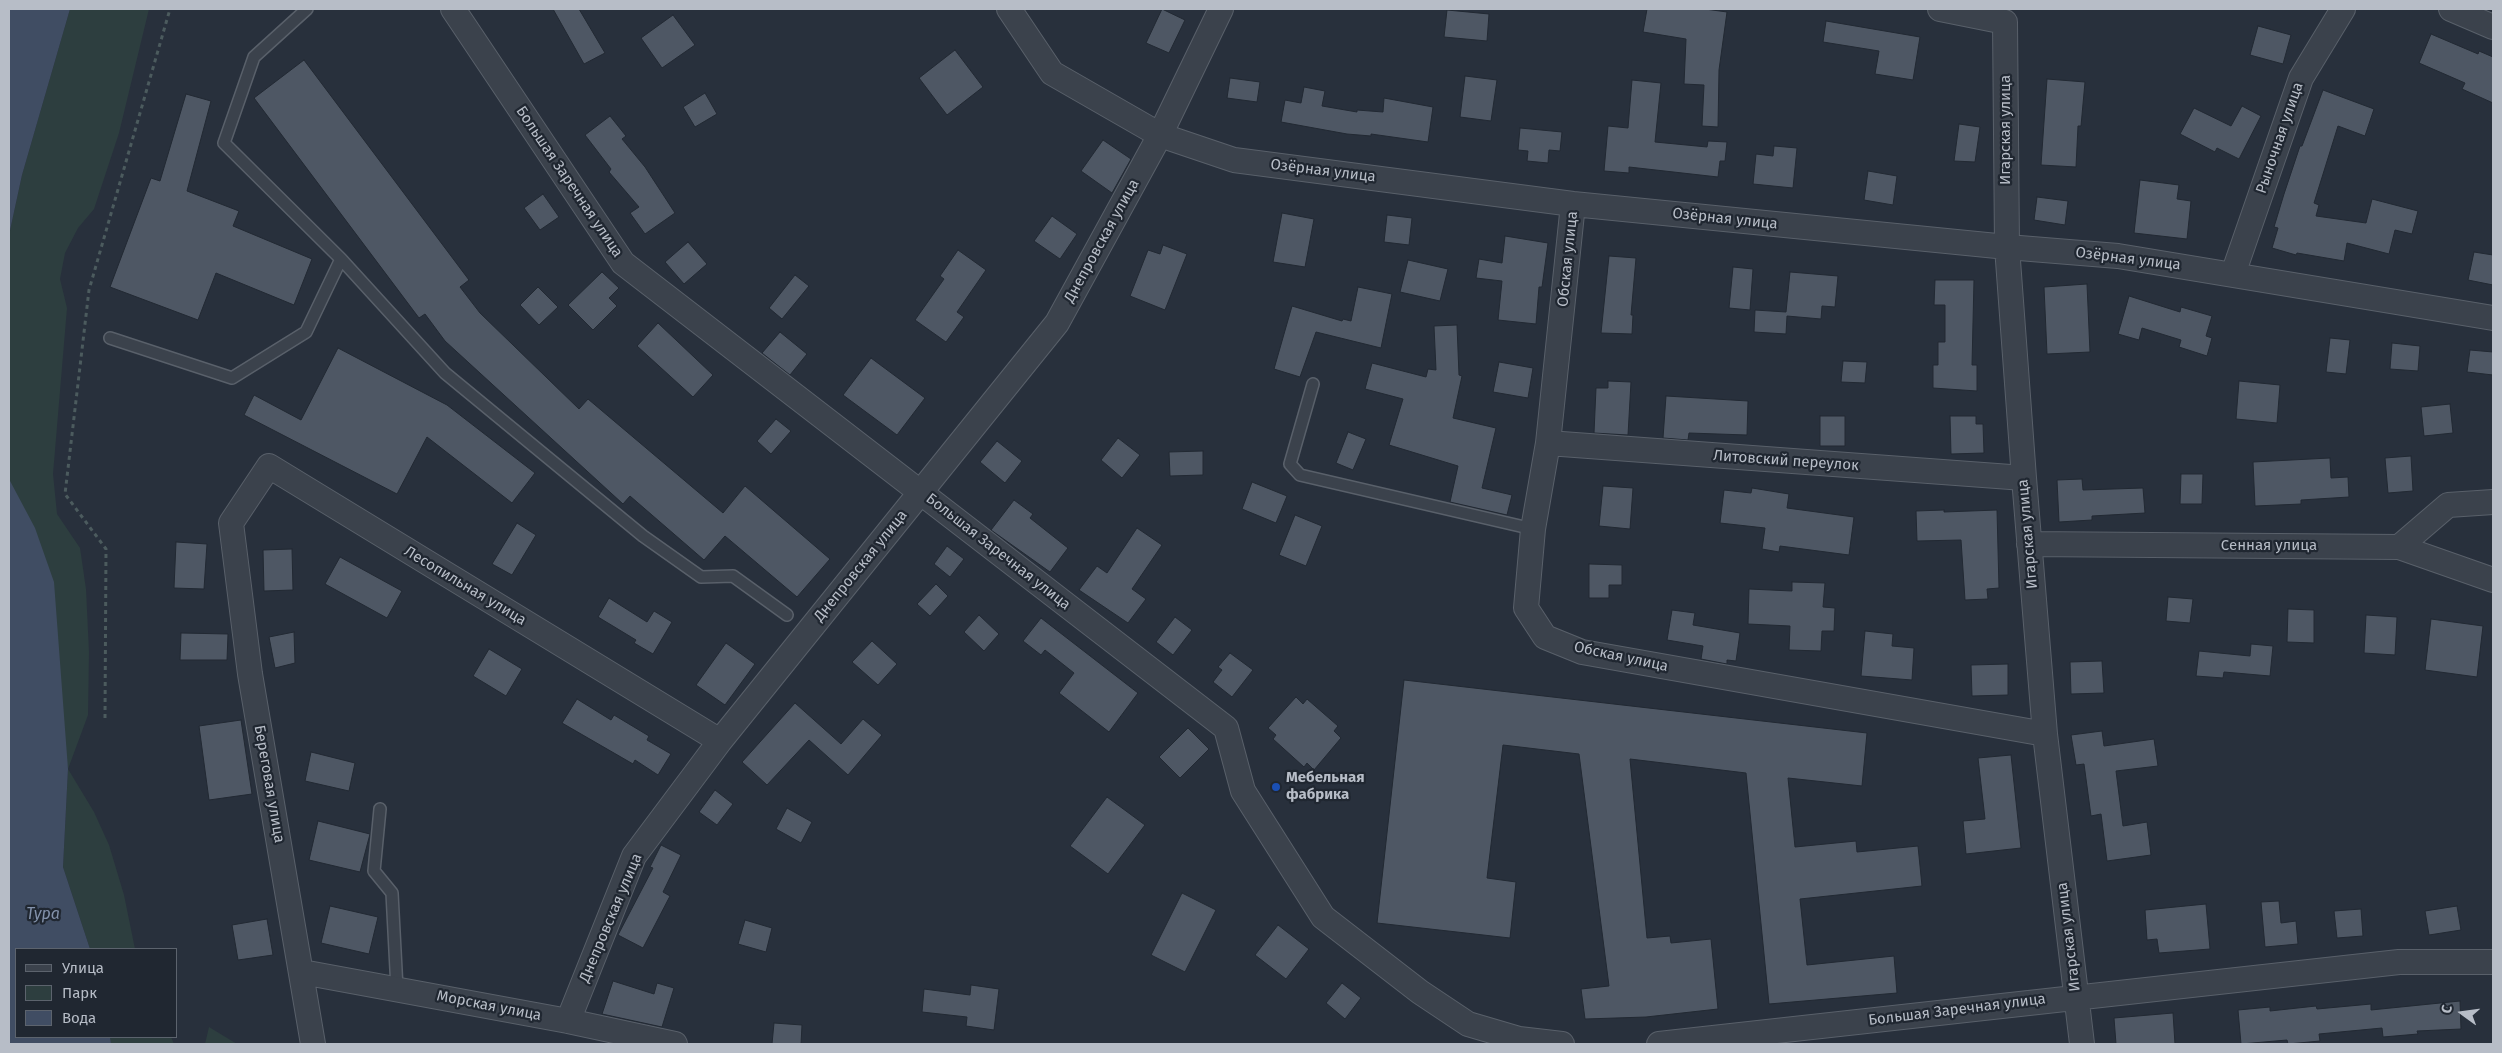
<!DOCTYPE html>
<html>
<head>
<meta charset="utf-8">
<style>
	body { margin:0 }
	#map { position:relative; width:2502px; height:1053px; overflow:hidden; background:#28303c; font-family:"Fira Sans",sans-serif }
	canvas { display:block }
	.frame { position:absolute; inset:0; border:10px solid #b7bdc7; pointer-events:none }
	.legend { position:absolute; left:15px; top:948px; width:162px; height:90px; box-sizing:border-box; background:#202731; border:1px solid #5c636d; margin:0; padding:6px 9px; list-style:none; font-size:15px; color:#b7bdc7 }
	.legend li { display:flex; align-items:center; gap:10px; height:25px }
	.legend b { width:25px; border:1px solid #5c636d }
	.north { position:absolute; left:2437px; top:988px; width:50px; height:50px; -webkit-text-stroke:4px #202731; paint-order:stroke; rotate:284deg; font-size:14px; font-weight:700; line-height:20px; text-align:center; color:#b7bdc7 }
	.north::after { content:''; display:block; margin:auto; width:18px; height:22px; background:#b7bdc7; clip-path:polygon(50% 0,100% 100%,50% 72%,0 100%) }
</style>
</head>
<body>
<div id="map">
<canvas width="2502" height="1053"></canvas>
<div class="frame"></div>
<ul class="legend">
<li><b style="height:6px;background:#3b424c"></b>Улица</li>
<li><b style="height:14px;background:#2d3e3f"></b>Парк</li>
<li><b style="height:14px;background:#404d63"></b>Вода</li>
</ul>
<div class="north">С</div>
</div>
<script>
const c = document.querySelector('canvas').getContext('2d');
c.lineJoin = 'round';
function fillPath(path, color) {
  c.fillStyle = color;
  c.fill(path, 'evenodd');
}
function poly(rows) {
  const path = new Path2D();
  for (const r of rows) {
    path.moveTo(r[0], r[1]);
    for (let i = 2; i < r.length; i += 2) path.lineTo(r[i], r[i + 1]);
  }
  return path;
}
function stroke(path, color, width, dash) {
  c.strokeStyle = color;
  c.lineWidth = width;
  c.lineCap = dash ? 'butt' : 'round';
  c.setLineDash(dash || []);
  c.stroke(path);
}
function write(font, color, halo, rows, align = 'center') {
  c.font = font + ' "Fira Sans",sans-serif';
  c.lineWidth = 4.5;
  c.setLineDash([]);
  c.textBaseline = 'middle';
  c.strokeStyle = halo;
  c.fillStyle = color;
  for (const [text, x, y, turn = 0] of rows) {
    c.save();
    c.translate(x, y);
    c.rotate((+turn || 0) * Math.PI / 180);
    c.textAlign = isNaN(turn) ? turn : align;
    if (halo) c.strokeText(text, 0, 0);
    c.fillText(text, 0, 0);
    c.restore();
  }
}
const green = poly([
	[70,9,149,9,119,133,94,209,78,228,65,253,60,279,67,308,53,474,57,514,80,548,86,589,89,652,88,715,68,769,94,812,109,845,124,895,135,949,90,949,63,867,68,769,9,479,9,235,22,175],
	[209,1027,237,1044,205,1044],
	[110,1037,171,1037,174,1044,111,1044]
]);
const water = poly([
	[9,9,70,9,22,175,9,235],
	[9,479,35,528,54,582,68,769,63,867,90,949,16,949,16,1037,110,1037,111,1044,9,1044]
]);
const building = poly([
	[553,9,579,9,605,53,584,64,553,9],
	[1162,9,1185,20,1169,53,1146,43,1162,9],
	[1647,9,1705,9,1727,12,1719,70,1718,127,1702,126,1704,85,1684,84,1686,39,1643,32,1647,9],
	[1447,10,1489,14,1487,41,1444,37,1447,10],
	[673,15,695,45,662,68,641,38,673,15],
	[1826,21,1920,37,1913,80,1875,74,1879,51,1823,42,1826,21],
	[2258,26,2291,35,2283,64,2250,55,2258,26],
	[2431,34,2478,54,2479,51,2493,57,2493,103,2462,89,2465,83,2419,63,2431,34],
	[955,50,983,87,947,115,919,78,955,50],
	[304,60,469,280,460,287,480,313,579,409,588,399,723,513,745,486,830,559,797,597,725,536,704,560,630,496,623,504,445,341,425,314,419,318,254,98,304,60],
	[1465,76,1497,80,1491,121,1460,117,1465,76],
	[1230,78,1260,82,1257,102,1227,98,1230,78],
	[2047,79,2085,82,2081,126,2078,126,2076,167,2041,165,2047,79],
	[1632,80,1661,83,1655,142,1707,147,1708,141,1727,142,1725,161,1720,161,1718,177,1629,167,1629,173,1604,171,1608,126,1628,128,1632,80],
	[1304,87,1325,91,1322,106,1357,112,1357,110,1383,112,1384,98,1433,107,1428,142,1371,134,1371,136,1347,134,1281,122,1285,100,1301,103,1304,87],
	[2323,90,2374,109,2365,136,2338,126,2314,203,2319,205,2316,216,2366,223,2372,199,2418,211,2412,234,2395,230,2389,254,2347,243,2344,261,2297,253,2296,255,2272,248,2278,228,2274,227,2284,194,2300,146,2302,146,2323,90],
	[705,93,717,114,695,127,683,107,705,93],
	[186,94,211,101,187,191,239,211,233,226,312,259,294,305,216,273,198,320,110,287,151,178,160,181,186,94],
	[2242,106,2261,116,2239,159,2217,148,2215,152,2180,134,2194,108,2231,126,2242,106],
	[610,116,626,136,622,139,645,167,675,213,645,234,630,213,639,207,609,172,611,169,585,135,610,116],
	[1959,124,1980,127,1975,162,1954,161,1959,124],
	[1520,128,1562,132,1560,151,1549,150,1548,163,1527,161,1528,151,1518,150,1520,128],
	[1103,140,1131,159,1112,193,1081,171,1103,140],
	[1774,146,1797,148,1793,188,1753,184,1756,154,1773,156,1774,146],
	[1868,171,1897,176,1893,205,1864,200,1868,171],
	[2140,180,2179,185,2177,199,2191,201,2187,239,2134,233,2140,180],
	[543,194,559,217,540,230,524,208,543,194],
	[2037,197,2068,201,2065,225,2034,220,2037,197],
	[1282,213,1314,219,1305,267,1273,262,1282,213],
	[1387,215,1412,218,1409,245,1384,242,1387,215],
	[1052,216,1077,234,1060,259,1034,241,1052,216],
	[1505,236,1548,243,1542,287,1539,287,1536,324,1498,320,1502,281,1476,278,1479,259,1502,263,1505,236],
	[688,242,707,264,684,284,665,262,688,242],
	[1163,245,1187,254,1165,310,1130,296,1148,250,1160,254,1163,245],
	[958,250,986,270,957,312,964,317,946,342,915,320,944,279,940,276,958,250],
	[2474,252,2493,255,2493,285,2468,280,2474,252],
	[1609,256,1636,258,1631,315,1633,315,1632,334,1601,333,1609,256],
	[1408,260,1448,269,1440,301,1400,292,1408,260],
	[1733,267,1753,269,1750,310,1729,308,1733,267],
	[602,272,619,288,609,298,617,306,593,330,568,305,602,272],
	[1790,272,1838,276,1835,307,1822,306,1821,319,1787,316,1786,334,1754,332,1755,310,1786,312,1790,272],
	[795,275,809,286,782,319,769,308,795,275],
	[1935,280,1974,280,1972,365,1977,365,1977,391,1933,388,1933,365,1938,365,1938,342,1945,342,1945,305,1934,305,1935,280],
	[2087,284,2090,352,2047,354,2044,287,2087,284],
	[538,287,558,307,539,325,520,305,538,287],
	[1358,287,1392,294,1381,348,1316,332,1300,377,1274,369,1292,306,1342,321,1343,319,1351,321,1358,287],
	[2129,296,2180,312,2181,307,2212,316,2206,336,2212,338,2207,356,2179,347,2181,340,2142,328,2139,340,2118,334,2129,296],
	[658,323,713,375,693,397,637,346,658,323],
	[1457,325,1459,375,1462,376,1453,418,1496,428,1482,488,1512,495,1507,515,1450,502,1458,466,1389,445,1403,399,1365,389,1372,363,1426,377,1428,369,1436,370,1434,326,1457,325],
	[780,332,807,354,790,375,762,353,780,332],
	[2330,338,2350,340,2346,374,2326,372,2330,338],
	[2392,343,2420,346,2418,371,2390,369,2392,343],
	[338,348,447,405,535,473,512,503,427,437,397,494,244,415,254,395,301,420,338,348],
	[2470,350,2493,352,2493,375,2467,372,2470,350],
	[871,358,925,398,897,435,843,395,871,358],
	[1843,361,1867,362,1865,383,1841,382,1843,361],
	[1499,362,1533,368,1528,398,1493,392,1499,362],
	[1608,381,1631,382,1628,435,1594,433,1596,388,1608,388,1608,381],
	[2239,381,2280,385,2277,423,2236,419,2239,381],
	[1666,396,1748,401,1747,435,1689,433,1688,440,1663,438,1666,396],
	[2450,404,2453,433,2424,436,2421,407,2450,404],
	[1820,416,1845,416,1845,446,1820,446,1820,416],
	[1950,416,1976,416,1976,424,1983,424,1984,453,1951,454,1950,416],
	[776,419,791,431,771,454,757,441,776,419],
	[1348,432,1366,439,1353,470,1336,463,1348,432],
	[1118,438,1140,455,1122,478,1101,460,1118,438],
	[997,441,1022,461,1005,483,980,462,997,441],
	[1203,451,1203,475,1170,476,1169,452,1203,451],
	[2411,456,2413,491,2388,493,2385,458,2411,456],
	[2330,458,2331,478,2348,477,2349,497,2301,500,2301,504,2255,506,2253,462,2330,458],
	[2181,474,2203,474,2202,504,2180,504,2181,474],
	[2082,479,2083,490,2143,488,2145,513,2092,516,2092,520,2059,522,2057,480,2082,479],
	[1252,482,1287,496,1276,523,1242,509,1252,482],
	[1603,486,1633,488,1630,529,1599,526,1603,486],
	[1752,488,1789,494,1787,508,1854,517,1849,555,1780,546,1779,552,1762,549,1765,528,1720,523,1724,490,1751,493,1752,488],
	[1014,500,1033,514,1030,518,1068,548,1050,572,991,530,1014,500],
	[1944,510,1944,512,1997,510,1999,588,1987,589,1988,599,1965,600,1961,540,1917,541,1916,511,1944,510],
	[1295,515,1322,526,1306,566,1279,555,1295,515],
	[517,523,536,535,512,575,492,564,517,523],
	[1137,528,1162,545,1132,589,1146,599,1128,623,1079,590,1097,566,1107,573,1137,528],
	[176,542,207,544,204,589,174,588,176,542],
	[947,546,964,559,950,577,934,564,947,546],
	[292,549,293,590,264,591,263,550,292,549],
	[340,557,402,591,387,618,325,584,340,557],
	[1589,564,1622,565,1622,585,1609,585,1609,598,1589,598,1589,564],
	[1792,582,1825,583,1823,607,1835,608,1834,631,1822,631,1821,651,1789,650,1790,626,1748,624,1749,589,1792,591,1792,582],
	[936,584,948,596,930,616,917,604,936,584],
	[2168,597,2193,599,2190,623,2166,621,2168,597],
	[609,598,647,622,654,611,672,622,653,654,634,643,636,640,598,617,609,598],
	[2288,609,2314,610,2314,643,2287,642,2288,609],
	[1672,610,1695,613,1693,625,1740,633,1736,661,1727,660,1727,664,1701,659,1703,646,1667,640,1672,610],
	[979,615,999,634,984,651,964,632,979,615],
	[2366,615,2397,617,2395,655,2364,653,2366,615],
	[1175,617,1192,630,1173,655,1156,642,1175,617],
	[1041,618,1138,693,1109,732,1059,693,1074,673,1045,650,1041,655,1023,641,1041,618],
	[2431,619,2483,626,2477,677,2425,670,2431,619],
	[1865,631,1893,634,1892,646,1914,648,1912,680,1861,676,1865,631],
	[294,632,295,663,275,668,269,637,294,632],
	[181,633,228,634,227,660,180,660,181,633],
	[872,641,897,664,878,685,852,662,872,641],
	[726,643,755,664,725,705,696,685,726,643],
	[2251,644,2273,646,2270,676,2224,672,2223,678,2196,676,2199,651,2250,656,2251,644],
	[489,649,522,669,506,696,473,676,489,649],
	[1230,653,1253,670,1232,697,1213,682,1222,670,1218,667,1230,653],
	[2102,661,2104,693,2071,694,2070,662,2102,661],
	[2008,664,2008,695,1972,696,1971,665,2008,664],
	[1404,680,1867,733,1862,786,1788,778,1795,847,1856,841,1857,852,1918,846,1922,886,1800,899,1807,965,1894,956,1897,993,1769,1004,1746,773,1630,759,1647,938,1670,936,1671,943,1711,939,1718,1009,1646,1017,1585,1019,1581,989,1609,986,1579,754,1503,745,1487,878,1516,882,1510,938,1377,923,1404,680],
	[1296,697,1303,704,1307,699,1338,726,1334,731,1341,738,1314,770,1307,763,1304,767,1273,739,1276,735,1268,728,1296,697],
	[577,699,611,720,614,715,649,736,647,740,671,754,658,775,635,760,633,764,562,723,577,699],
	[795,703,841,744,863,719,882,735,848,775,809,740,767,785,742,762,795,703],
	[241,720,252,794,209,800,199,726,241,720],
	[1188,728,1209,749,1180,778,1159,757,1188,728],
	[2102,731,2104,746,2154,739,2158,766,2116,771,2123,826,2147,822,2151,855,2107,861,2101,814,2091,816,2084,764,2076,765,2071,735,2102,731],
	[311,752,355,763,349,791,305,781,311,752],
	[2011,755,2021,848,1966,854,1963,821,1985,819,1978,758,2011,755],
	[715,790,733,804,717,825,699,812,715,790],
	[1107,797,1145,825,1108,874,1070,846,1107,797],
	[787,808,812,822,801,843,776,829,787,808],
	[318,821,370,834,360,872,309,860,318,821],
	[661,845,681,855,663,892,670,896,643,948,618,935,653,868,650,867,661,845],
	[1182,893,1216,910,1185,972,1151,955,1182,893],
	[2279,901,2281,923,2296,921,2298,944,2265,947,2261,902,2279,901],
	[2206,904,2210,949,2159,953,2157,939,2147,940,2145,910,2206,904],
	[330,906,378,917,369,954,321,943,330,906],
	[2457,906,2461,930,2429,935,2425,911,2457,906],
	[2361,909,2363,936,2337,938,2334,911,2361,909],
	[267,919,273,955,238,960,232,925,267,919],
	[745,920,772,928,766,952,738,944,745,920],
	[1278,925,1309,949,1286,979,1255,955,1278,925],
	[613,981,654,994,657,983,674,988,662,1027,602,1014,613,981],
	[1342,983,1361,998,1345,1019,1326,1003,1342,983],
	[971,985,999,989,994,1030,966,1026,967,1017,922,1012,924,989,970,995,971,985],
	[2460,1001,2461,1029,2417,1031,2418,1034,2383,1037,2382,1028,2319,1034,2320,1041,2288,1044,2287,1040,2241,1044,2238,1010,2270,1007,2270,1011,2316,1006,2317,1009,2371,1004,2371,1010,2460,1001],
	[2173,1013,2175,1044,2116,1044,2114,1018,2173,1013],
	[774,1023,802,1025,801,1044,772,1044,774,1023]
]);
const path = poly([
	[105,718,106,549,65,494,89,290,170,9]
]);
const lane = poly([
	[307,9,254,57,224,143,341,259,445,373,643,536,701,577,733,576,787,615],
	[110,338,232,378,306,332,341,259],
	[1313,384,1290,464,1300,475,1533,529],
	[380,809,374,871,392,893,397,989]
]);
const street = poly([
	[453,9,623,263,1226,728,1243,791,1323,917,1420,992,1468,1024,1519,1039,1562,1044],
	[1009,9,1052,73,1160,135,1234,160,1573,204,2007,247,2118,256,2493,318],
	[1940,9,2005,22,2007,247,2024,478,2045,734,2082,1044],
	[2451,9,2493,27],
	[1573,204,1548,443,1533,529,1526,608,1545,637,1582,652,2045,734],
	[2233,274,2301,78,2343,9],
	[1548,443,2024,478],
	[2029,544,2399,547,2448,505,2493,502],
	[2399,547,2493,580],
	[302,972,568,1021,675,1044],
	[568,1021,634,856,720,741,1057,323,1160,135,1221,9],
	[313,1044,250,674,231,523,269,466,720,741],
	[1659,1044,2399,962,2493,962]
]);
const markers = [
	[1276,787,5,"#1a4fb4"]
];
const streetNames = [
	["Игарская улица",2006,130,-90],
	["Рыночная улица",2280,138,-71],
	["Озёрная улица",1323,171,7],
	["Большая Заречная улица",569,182,56],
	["Озёрная улица",1725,219,6],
	["Днепровская улица",1102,241,-61],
	["Обская улица",1568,259,-84],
	["Озёрная улица",2128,259,7],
	["Литовский переулок",1786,461,4],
	["Игарская улица",2028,534,-95],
	["Сенная улица",2269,546],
	["Большая Заречная улица",998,552,38],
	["Днепровская улица",861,566,-51],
	["Лесопильная улица",465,586,31],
	["Обская улица",1621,657,12],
	["Береговая улица",269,784,80],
	["Днепровская улица",611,918,-67],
	["Игарская улица",2069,937,-97],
	["Морская улица",489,1006,11],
	["Большая Заречная улица",1957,1010,-7]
];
const poiNames = [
	["Мебельная",1286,778],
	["фабрика",1286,795]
];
const waterNames = [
	["Тура",43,915]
];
fillPath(green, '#2d3e3f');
fillPath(water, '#404d63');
fillPath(building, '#4e5764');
stroke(building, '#222933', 1);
stroke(lane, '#59606a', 14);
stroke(street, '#59606a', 26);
stroke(path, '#4c5b5e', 3, [4, 4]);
stroke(lane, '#3b424c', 11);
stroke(street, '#3b424c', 24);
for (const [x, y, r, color] of markers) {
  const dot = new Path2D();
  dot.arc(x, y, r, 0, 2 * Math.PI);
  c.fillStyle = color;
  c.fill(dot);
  stroke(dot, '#202731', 2);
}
write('15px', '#b7bdc7', '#202731', streetNames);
write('bold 15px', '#b7bdc7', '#202731', poiNames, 'left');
write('italic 16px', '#8392ab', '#202731', waterNames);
</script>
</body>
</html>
